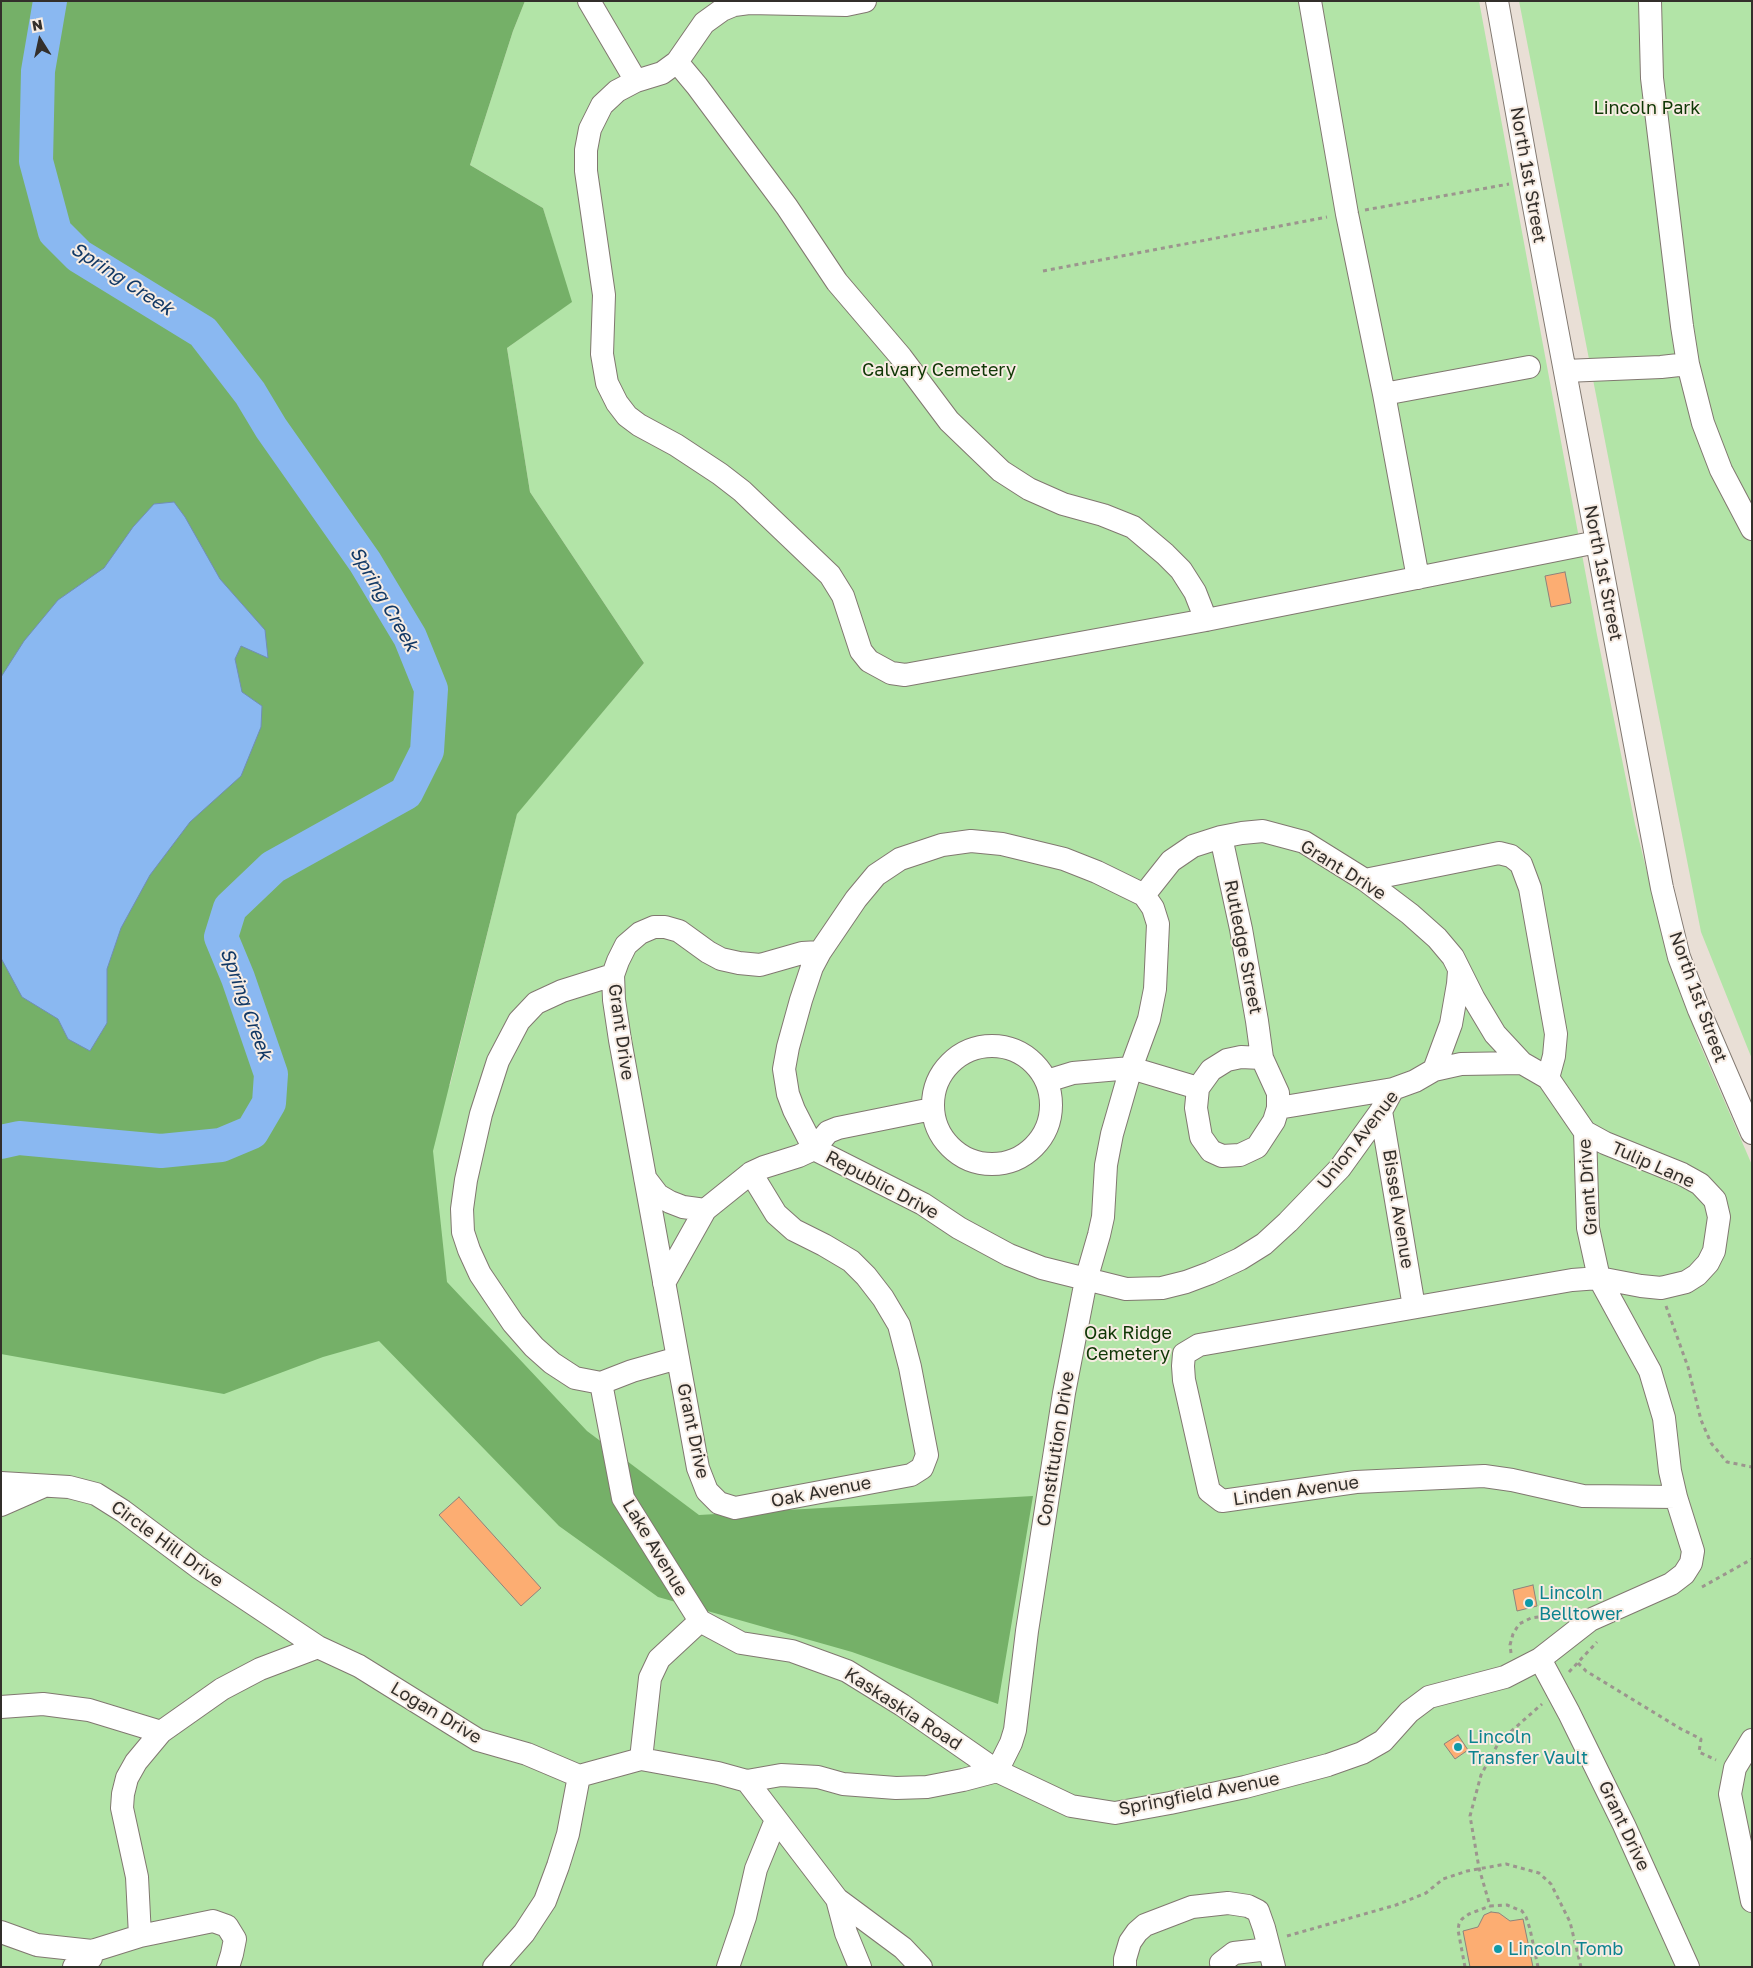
<!DOCTYPE html>
<html>
<head>
<meta charset="utf-8">
<style>
	body { margin:0 }
	#map { position:relative; width:1753px; height:1968px; overflow:hidden; background:#e9dfd6; font-family:"Golos Text",sans-serif }
	canvas { display:block }
	.frame { position:absolute; inset:0; border:2px solid #332f2b; pointer-events:none }
	.north { position:absolute; left:15px; top:15px; width:50px; height:50px; -webkit-text-stroke:4px #f7ece3; paint-order:stroke; rotate:350deg; font-size:14px; font-weight:700; line-height:20px; text-align:center; color:#332f2b }
	.north::after { content:''; display:block; margin:auto; width:18px; height:22px; background:#332f2b; clip-path:polygon(50% 0,100% 100%,50% 72%,0 100%) }
</style>
</head>
<body>
<div id="map">
<canvas width="1753" height="1968"></canvas>
<div class="frame"></div>
<div class="north">N</div>
</div>
<script>
const c = document.querySelector('canvas').getContext('2d');
c.lineJoin = 'round';
function fillPath(path, color) {
  c.fillStyle = color;
  c.fill(path, 'evenodd');
}
function poly(rows) {
  const path = new Path2D();
  for (const r of rows) {
    if (r.length === 3) {
      path.moveTo(r[0] + r[2], r[1]);
      path.arc(r[0], r[1], r[2], 0, 2 * Math.PI);
      continue;
    }
    path.moveTo(r[0], r[1]);
    for (let i = 2; i < r.length; i += 2) path.lineTo(r[i], r[i + 1]);
  }
  return path;
}
function stroke(path, color, width, dash) {
  c.strokeStyle = color;
  c.lineWidth = width;
  c.lineCap = dash ? 'butt' : 'round';
  c.setLineDash(dash || []);
  c.stroke(path);
}
function write(font, color, halo, rows, align = 'center') {
  c.font = font + ' "Golos Text",sans-serif';
  c.lineWidth = 4;
  c.setLineDash([]);
  c.textBaseline = 'middle';
  c.strokeStyle = halo;
  c.fillStyle = color;
  for (const [text, x, y, turn = 0] of rows) {
    c.save();
    c.translate(x, y);
    c.rotate((+turn || 0) * Math.PI / 180);
    c.textAlign = isNaN(turn) ? turn : align;
    if (halo) c.strokeText(text, 0, 0);
    c.fillText(text, 0, 0);
    c.restore();
  }
}
const green = poly([
	[525,1,1479,1,1597,635,1635,824,1664,940,1698,1040,1752,1165,1752,1967,1,1967,1,1159,450,1085,517,813,644,663,530,492,507,348,571,302,543,208,470,165,513,31],
	[1519,1,1752,1,1752,1059,1701,932]
]);
const forest = poly([
	[1,1,525,1,513,31,470,165,543,208,572,302,507,348,530,492,644,663,517,814,433,1151,447,1282,587,1431,699,1515,1033,1496,998,1704,852,1652,658,1597,559,1526,379,1341,323,1357,224,1394,1,1354]
]);
const water = poly([
	[174,502,185,517,220,579,265,630,268,658,241,646,235,659,242,692,262,706,261,727,241,776,190,822,150,875,121,928,107,969,107,1023,90,1051,68,1039,58,1019,22,997,1,958,1,677,24,641,58,600,104,568,133,527,154,504,174,502]
]);
const river = poly([
	[1,1142,19,1138,161,1151,221,1145,252,1132,269,1103,271,1074,238,978,221,937,230,908,273,867,406,793,427,751,431,689,410,637,365,562,271,428,250,393,203,332,79,256,55,232,36,161,38,71,50,1]
]);
const building = poly([
	[1565,572,1571,603,1551,607,1545,576,1565,572],
	[459,1497,541,1588,521,1606,439,1515,459,1497],
	[1533,1585,1537,1606,1517,1611,1513,1590,1533,1585],
	[1458,1735,1468,1750,1455,1759,1444,1744,1458,1735],
	[1491,1912,1499,1913,1510,1921,1523,1919,1533,1967,1470,1967,1463,1931,1478,1927,1484,1915,1491,1912]
]);
const path = poly([
	[1365,210,1509,184],
	[1043,271,1327,217],
	[1666,1306,1688,1367,1701,1420,1711,1443,1727,1462,1752,1467],
	[1702,1587,1752,1559],
	[1511,1653,1510,1645,1513,1634,1519,1624,1531,1618,1546,1616,1557,1620],
	[1578,1663,1586,1671,1681,1729,1701,1739,1699,1752,1716,1760],
	[1569,1672,1597,1642],
	[1287,1936,1396,1905,1426,1893,1443,1879,1467,1871,1506,1864,1539,1873,1551,1884,1570,1922,1581,1967],
	[1465,1967,1458,1930,1459,1924,1462,1919,1469,1914,1490,1906],
	[1538,1967,1530,1929,1526,1917,1522,1911,1507,1905,1490,1906,1479,1868,1470,1816,1481,1775,1499,1742,1542,1704]
]);
const minor = poly([
	[589,1,636,81],
	[865,1,846,5,749,3,734,5,722,10,704,23,677,62,662,73,636,81,617,91,602,105,590,129,586,150,586,171,604,295,602,354,607,383,617,403,627,416,639,425,676,445,720,474,742,491,830,575,843,596,861,651,869,661,891,673,905,675,1206,620,1597,542],
	[1310,1,1347,214,1384,394,1418,578],
	[1497,1,1529,180,1662,888,1679,957,1699,1010,1752,1133],
	[1650,1,1652,78,1682,326,1688,364,1703,423,1721,470,1752,529],
	[677,62,697,86,787,207,837,282,901,357,949,421,1001,471,1029,489,1063,504,1103,515,1133,527,1165,554,1181,570,1195,592,1206,620],
	[1565,371,1661,367,1688,364],
	[1384,394,1529,367],
	[1221,837,1241,929,1257,1021,1262,1058,1278,1093,1278,1108,1274,1121,1257,1147,1240,1155,1222,1156,1211,1151,1201,1137,1196,1108,1198,1088,1211,1070,1227,1060,1241,1057,1262,1058],
	[1365,880,1499,853,1511,856,1521,864,1530,888,1556,1034,1554,1056,1548,1078],
	[820,952,812,967,801,1000,788,1047,784,1069,788,1094,794,1110,814,1149,923,1204,959,1228,1009,1255,1042,1268,1126,1289,1162,1288,1186,1282,1210,1273,1240,1259,1264,1244,1288,1222,1340,1168,1381,1111,1393,1089,1415,1081,1434,1070,1451,1024,1458,984,1459,971],
	[613,975,562,991,536,1003,519,1021,498,1061,481,1114,466,1180,462,1209,463,1232,469,1250,480,1274,513,1323,534,1347,552,1363,575,1378,601,1383,632,1371,678,1358],
	[992,1105,59],
	[1434,1070,1461,1064,1522,1063],
	[1047,1081,1073,1073,1131,1068,1198,1088],
	[1278,1108,1393,1089],
	[1381,1111,1414,1307],
	[1585,1132,1605,1143,1682,1174,1700,1184,1715,1200,1719,1217,1714,1251,1708,1263,1697,1275,1686,1282,1661,1288,1641,1286,1599,1278,1572,1280,1199,1345,1184,1354,1183,1366,1184,1380,1209,1491,1222,1501,1356,1482,1484,1476,1512,1480,1583,1496,1676,1497],
	[645,1178,658,1195,670,1202,683,1207,705,1210],
	[664,1283,705,1210,751,1173,764,1167,799,1156,814,1149,828,1132,838,1128,932,1109],
	[601,1383,623,1498,700,1621],
	[1,1483,69,1487,96,1494,123,1511,198,1567,318,1647],
	[1,1505,42,1487],
	[1540,1659,1569,1713,1624,1825,1688,1967],
	[1,1707,43,1704,89,1710,161,1732,222,1689,260,1669,318,1647,359,1666,478,1740,527,1754,579,1776,641,1759,718,1773,747,1781,837,1899,903,1948,921,1967],
	[1752,1740,1735,1768,1730,1794,1752,1901],
	[641,1759,650,1678,659,1659,700,1621,741,1643,792,1651,847,1671,902,1705,997,1771,1011,1743,1015,1730,1027,1631,1064,1393,1086,1280,1099,1235,1103,1217,1106,1165,1112,1134,1131,1068,1149,1019,1155,989,1158,924,1153,908,1144,895,1097,872,1064,859,1002,844,971,841,942,845,900,859,876,875,856,899,820,952,802,953,760,965,739,963,721,959,708,952,679,931,665,927,654,927,640,933,626,945,618,961,613,975,614,1000,620,1040,698,1468,707,1491,719,1503,735,1508,911,1475,922,1468,927,1455,910,1367,899,1325,883,1298,866,1276,851,1261,824,1245,794,1230,776,1214,751,1173],
	[747,1781,781,1775,818,1777,843,1784,896,1788,927,1787,963,1780,997,1771,1071,1806,1115,1813,1170,1803,1245,1787,1328,1765,1362,1753,1383,1741,1409,1712,1429,1697,1505,1677,1540,1659,1590,1620,1671,1584,1684,1574,1691,1563,1693,1551,1676,1497,1670,1471,1664,1418,1650,1371,1599,1278,1588,1228,1585,1132,1548,1078,1522,1063,1495,1034,1474,999,1453,957,1437,938,1410,914,1365,880,1304,842,1263,831,1242,833,1221,837,1193,846,1171,861,1144,895],
	[837,1899,846,1933,860,1967],
	[1,1932,37,1945,92,1951,91,1958],
	[140,1936,137,1877,122,1808,123,1794,127,1778,136,1762,161,1732],
	[74,1967,92,1951,140,1936,213,1921,227,1926,235,1939,232,1954,228,1967],
	[494,1967,524,1933,545,1901,558,1866,568,1834,579,1776],
	[728,1967,745,1917,756,1869,776,1820],
	[1125,1967,1125,1959,1130,1942,1137,1932,1145,1925,1192,1907,1228,1903,1248,1906,1258,1911,1264,1928,1274,1967],
	[1222,1967,1221,1963,1234,1953,1269,1949]
]);
const markers = [
	[1529,1603,5,"#0f9aa8"],
	[1458,1747,5,"#0f9aa8"],
	[1498,1949,5,"#0f9aa8"]
];
const parkNames = [
	["Lincoln Park",1647,108],
	["Calvary Cemetery",939,370],
	["Oak Ridge",1128,1333],
	["Cemetery",1128,1354]
];
const streetNames = [
	["North 1st Street",1528,175,80],
	["North 1st Street",1603,573,79],
	["Grant Drive",1343,870,32],
	["Rutledge Street",1243,947,79],
	["North 1st Street",1698,997,70],
	["Grant Drive",621,1032,82],
	["Union Avenue",1358,1140,-52],
	["Tulip Lane",1653,1165,24],
	["Republic Drive",882,1185,28],
	["Grant Drive",1588,1187,-94],
	["Bissel Avenue",1398,1209,81],
	["Grant Drive",693,1431,78],
	["Constitution Drive",1056,1449,-81],
	["Linden Avenue",1296,1491,-8],
	["Oak Avenue",821,1492,-11],
	["Circle Hill Drive",167,1544,36],
	["Lake Avenue",655,1548,59],
	["Kaskaskia Road",903,1709,33],
	["Logan Drive",436,1713,31],
	["Springfield Avenue",1199,1794,-11],
	["Grant Drive",1624,1826,65]
];
const cultureNames = [
	["Lincoln",1539,1593],
	["Belltower",1539,1614],
	["Lincoln",1468,1737],
	["Transfer Vault",1468,1758],
	["Lincoln Tomb",1508,1949]
];
const waterNames = [
	["Spring Creek",122,279,33],
	["Spring Creek",384,599,60],
	["Spring Creek",246,1004,70]
];
fillPath(green, '#b2e4a7');
fillPath(forest, '#75b068');
fillPath(water, '#8ab8f1');
stroke(water, '#708fb6', 1);
stroke(river, '#8ab8f1', 34);
fillPath(building, '#fcad72');
stroke(building, '#8e837c', 1);
stroke(minor, '#817870', 24);
stroke(path, '#9c958e', 3, [4, 4]);
stroke(minor, '#fff', 22);
for (const [x, y, r, color] of markers) {
  const dot = new Path2D();
  dot.arc(x, y, r, 0, 2 * Math.PI);
  c.fillStyle = color;
  c.fill(dot);
  stroke(dot, '#f7ece3', 2);
}
write('18px', '#0f3705', '#f7ece3', parkNames);
write('18px', '#332f2b', '#f7ece3', streetNames);
write('18px', '#0d838f', '#f7ece3', cultureNames, 'left');
write('italic 19px', '#113865', '#f7ece3', waterNames);
</script>
</body>
</html>
